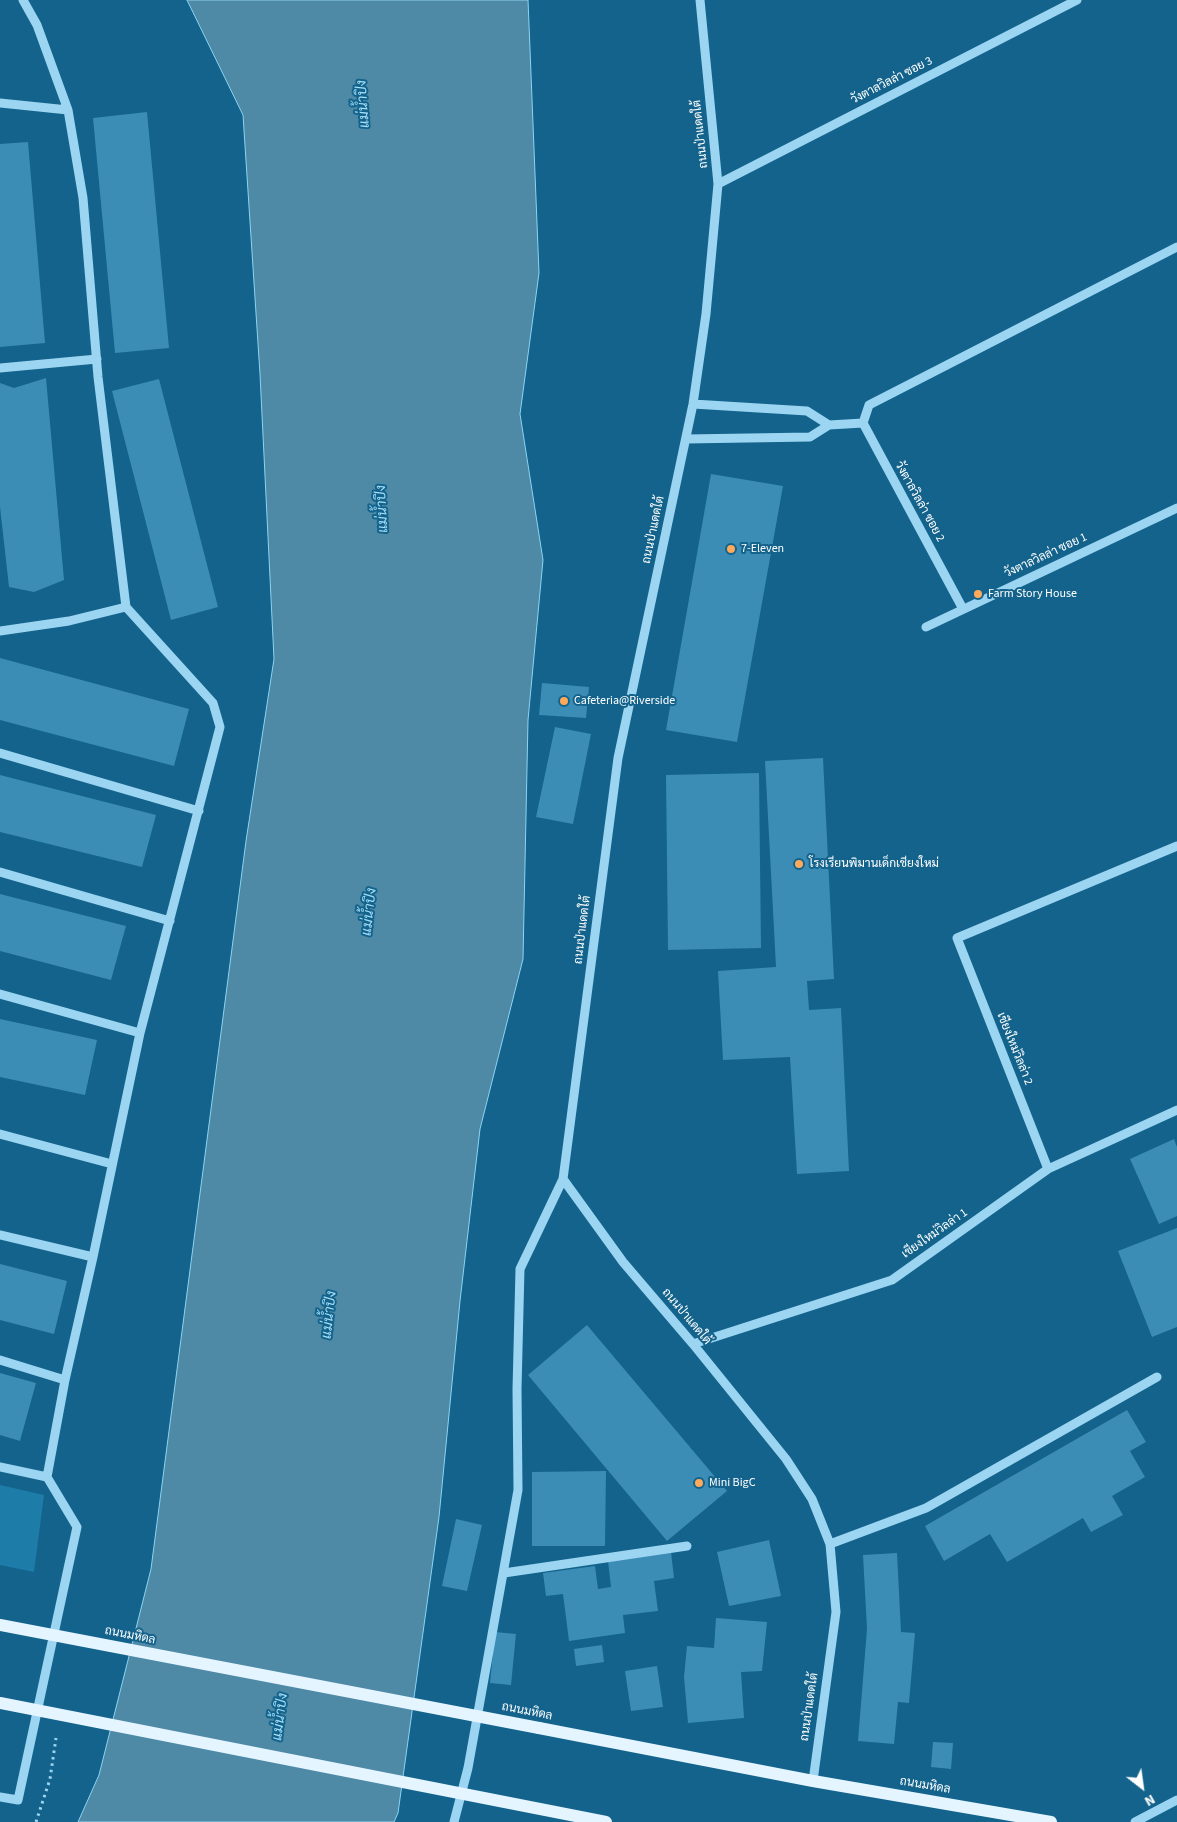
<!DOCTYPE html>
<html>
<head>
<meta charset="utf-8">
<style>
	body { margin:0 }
	#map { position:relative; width:1177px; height:1822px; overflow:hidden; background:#13638c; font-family:"Source Sans 3",sans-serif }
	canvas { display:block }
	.north { position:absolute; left:1117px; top:1762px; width:50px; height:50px; -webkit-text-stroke:4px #13638c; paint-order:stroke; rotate:150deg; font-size:14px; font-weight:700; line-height:20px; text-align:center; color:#fff }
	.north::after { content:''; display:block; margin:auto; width:18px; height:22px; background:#fff; clip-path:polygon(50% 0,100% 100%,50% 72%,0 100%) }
</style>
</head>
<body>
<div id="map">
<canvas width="1177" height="1822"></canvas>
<div class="north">N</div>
</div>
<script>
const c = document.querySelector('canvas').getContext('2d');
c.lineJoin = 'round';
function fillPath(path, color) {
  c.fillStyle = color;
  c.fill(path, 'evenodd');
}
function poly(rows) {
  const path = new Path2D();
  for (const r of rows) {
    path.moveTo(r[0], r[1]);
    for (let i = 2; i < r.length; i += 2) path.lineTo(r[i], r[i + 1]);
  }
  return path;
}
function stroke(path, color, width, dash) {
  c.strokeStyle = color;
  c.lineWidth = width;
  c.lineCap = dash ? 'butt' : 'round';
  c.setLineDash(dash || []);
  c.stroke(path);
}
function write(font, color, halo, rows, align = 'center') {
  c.font = font + ' "Source Sans 3",Sarabun,sans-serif';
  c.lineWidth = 4;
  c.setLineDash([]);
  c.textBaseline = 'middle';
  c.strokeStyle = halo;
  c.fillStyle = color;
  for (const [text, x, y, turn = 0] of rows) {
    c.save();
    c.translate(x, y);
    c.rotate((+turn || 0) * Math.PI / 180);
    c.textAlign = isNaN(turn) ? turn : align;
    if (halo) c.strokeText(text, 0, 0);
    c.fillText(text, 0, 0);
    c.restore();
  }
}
const green = poly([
	[0,1485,44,1495,34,1572,0,1565]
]);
const water = poly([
	[187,0,528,0,539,273,520,414,543,560,528,720,523,959,480,1129,460,1301,439,1517,398,1813,394,1822,78,1822,99,1775,151,1569,246,841,274,659,260,374,243,115,187,0]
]);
const building = poly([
	[147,112,169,348,115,353,93,118],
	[28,142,45,343,0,347,0,144],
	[46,378,64,580,34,592,9,587,0,507,0,383,14,388],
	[159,379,218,607,171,620,112,391],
	[711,474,783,486,737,742,666,730],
	[0,658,189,709,174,766,0,720],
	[542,683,589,687,586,718,539,715],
	[555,727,591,734,573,824,536,817],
	[823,758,834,979,807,981,809,1010,841,1008,849,1171,797,1174,790,1057,723,1060,718,971,776,967,765,761],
	[759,773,761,948,668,950,666,775],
	[0,775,156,815,142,867,0,832],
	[0,894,126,926,111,980,0,951],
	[0,1019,97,1040,85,1095,0,1077],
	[1174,1139,1177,1147,1177,1216,1159,1224,1130,1159],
	[1177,1228,1177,1327,1152,1337,1118,1251],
	[0,1264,67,1281,54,1334,0,1320],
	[587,1325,727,1491,667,1541,528,1375],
	[0,1373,36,1383,20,1441,0,1435],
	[1127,1410,1146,1442,1130,1451,1145,1477,1112,1496,1123,1515,1091,1532,1083,1518,1007,1562,990,1534,944,1561,925,1526],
	[606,1471,605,1546,532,1546,532,1472],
	[456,1519,482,1525,467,1591,442,1586],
	[769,1540,781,1596,729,1606,717,1552],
	[671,1552,674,1578,654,1581,658,1611,623,1615,625,1633,569,1641,563,1594,546,1596,543,1573,595,1566,598,1589,611,1587,608,1561],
	[897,1553,901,1632,915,1633,909,1703,898,1702,894,1744,858,1741,867,1629,863,1555],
	[716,1618,767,1622,762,1671,741,1672,744,1718,688,1723,684,1677,687,1646,714,1648],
	[495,1632,516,1634,511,1685,490,1683],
	[602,1645,604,1662,576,1666,574,1649],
	[657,1666,663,1707,631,1711,625,1671],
	[933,1742,953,1743,951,1769,931,1767]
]);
const path = poly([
	[36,1822,50,1779,56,1738]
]);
const minor = poly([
	[0,103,68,110],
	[718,184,1077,0],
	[0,368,97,359],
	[693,404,807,411,829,425],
	[686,439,810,437,829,425,863,423],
	[963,609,863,423,869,405,1177,247],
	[926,627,1177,508],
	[0,631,69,621,126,607],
	[0,753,199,811],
	[0,872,170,921],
	[0,994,140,1033],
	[0,1134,112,1164],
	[1048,1169,957,938,1177,846],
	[563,1179,623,1262,693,1344,786,1459,812,1499,830,1544,836,1612,813,1781],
	[0,1235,93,1257],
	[693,1344,892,1280,1048,1169,1177,1110],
	[0,1360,65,1380],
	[0,1467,47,1477],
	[830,1544,926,1508,1157,1377],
	[504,1573,687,1546],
	[0,1797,18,1800,77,1527,47,1477,65,1380,93,1257,140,1033,220,727,213,703,126,607,98,377,83,198,68,110,37,25,23,0],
	[454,1822,468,1768,518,1490,517,1389,520,1269,563,1179,618,758,693,404,706,314,718,184,700,0],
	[1135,1822,1177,1800]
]);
const major = poly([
	[539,1728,813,1781,1051,1822]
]);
const majorBridge = poly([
	[0,1625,539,1728],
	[0,1703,606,1822]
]);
const markers = [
	[731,549,5,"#ffa95a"],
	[978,594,5,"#ffa95a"],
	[564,701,5,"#ffa95a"],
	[799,864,5,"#ffa95a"],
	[699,1483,5,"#ffa95a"]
];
const streetNames = [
	["วังตาลวิลล่า ซอย 3",892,81,-27],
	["ถนนป่าแดดใต้",701,134,-96],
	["วังตาลวิลล่า ซอย 2",919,502,61],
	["ถนนป่าแดดใต้",654,530,-78],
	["วังตาลวิลล่า ซอย 1",1046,556,-25],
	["ถนนป่าแดดใต้",583,930,-83],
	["เชียงใหม่วิลล่า 2",1014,1049,68],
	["เชียงใหม่วิลล่า 1",935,1234,-35],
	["ถนนป่าแดดใต้",686,1317,50],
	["ถนนมหิดล",130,1636,11],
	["ถนนป่าแดดใต้",810,1707,-82],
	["ถนนมหิดล",527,1712,11],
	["ถนนมหิดล",925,1786,10]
];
const poiNames = [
	["7-Eleven",741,549],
	["Farm Story House",988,594],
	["Cafeteria@Riverside",574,701],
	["โรงเรียนพิมานเด็กเชียงใหม่",809,864],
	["Mini BigC",709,1483]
];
const waterNames = [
	["แม่น้ำปิง",364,104,-94],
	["แม่น้ำปิง",383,509,-93],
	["แม่น้ำปิง",370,912,-84],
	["แม่น้ำปิง",330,1315,-84],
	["แม่น้ำปิง",281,1717,-83]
];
fillPath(green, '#1e7ca8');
fillPath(water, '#4e89a6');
stroke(water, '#8cd4f4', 1);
fillPath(building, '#3b8db5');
stroke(path, '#9bd5f1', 3, [2.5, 4]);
stroke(minor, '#9bd5f1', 9);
stroke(major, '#e4f5ff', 12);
stroke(majorBridge, '#e4f5ff', 12);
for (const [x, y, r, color] of markers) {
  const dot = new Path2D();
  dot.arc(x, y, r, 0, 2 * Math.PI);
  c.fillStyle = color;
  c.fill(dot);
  stroke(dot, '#13638c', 2);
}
write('12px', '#fff', '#13638c', streetNames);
write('12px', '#fff', '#13638c', poiNames, 'left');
write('italic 14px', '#a6dff8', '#13638c', waterNames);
</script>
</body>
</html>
